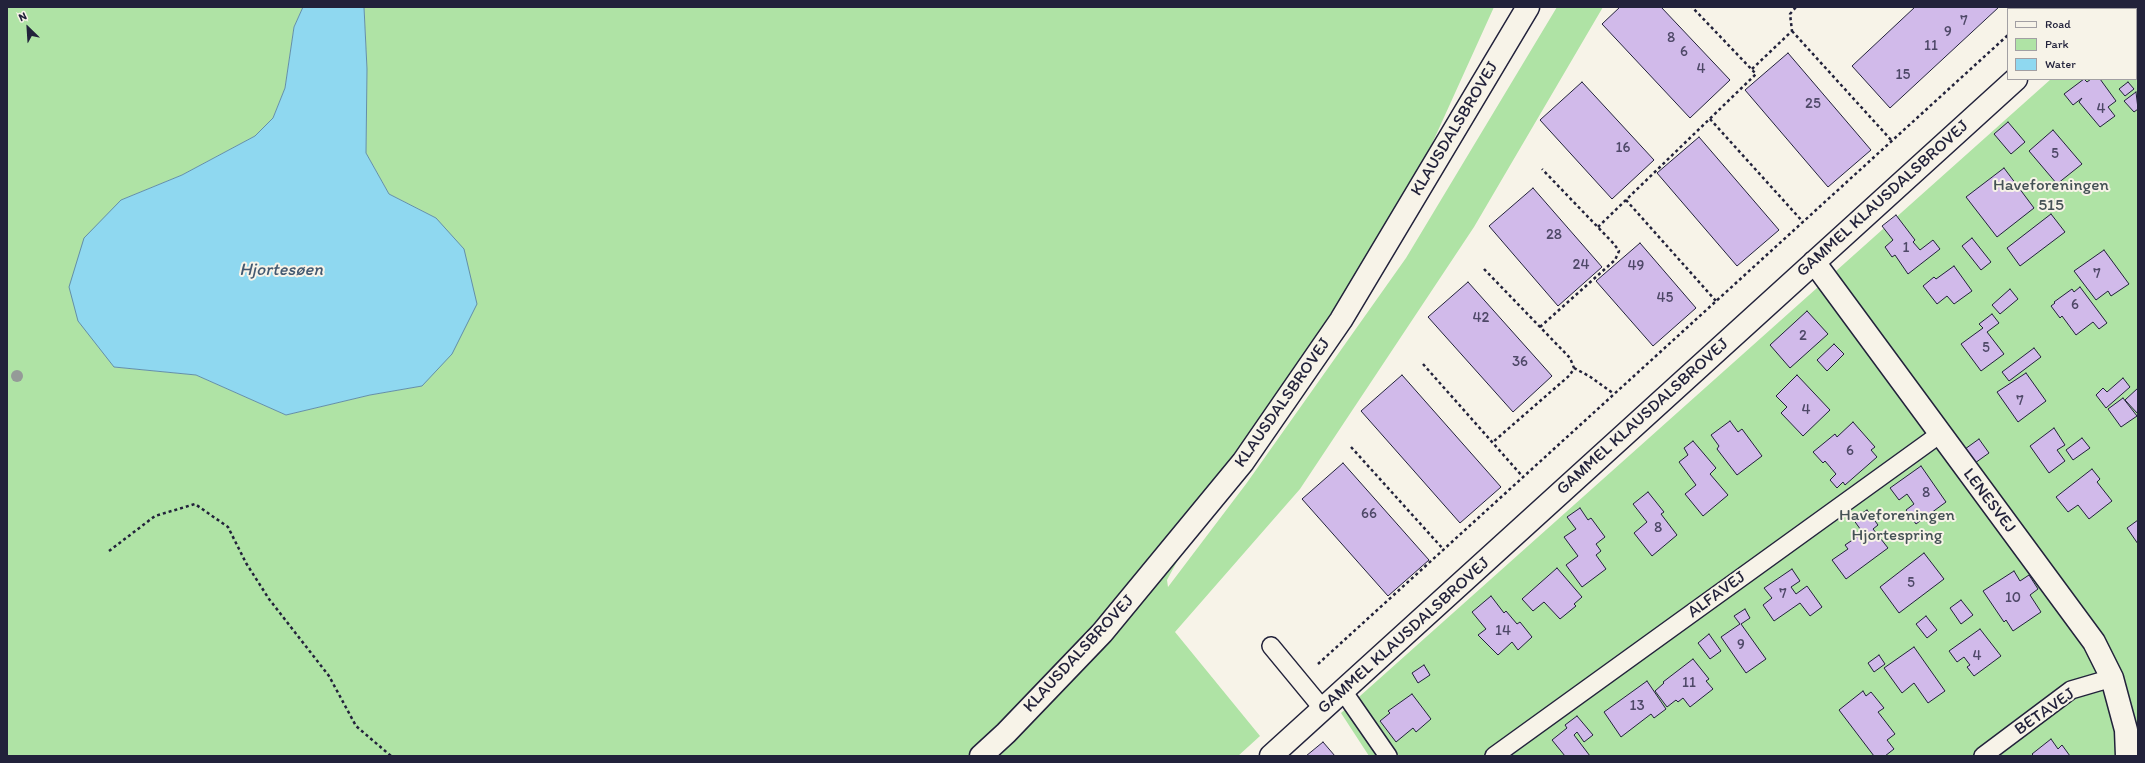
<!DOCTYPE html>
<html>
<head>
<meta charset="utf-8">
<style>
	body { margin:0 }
	#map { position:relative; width:2145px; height:763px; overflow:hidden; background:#f7f3e8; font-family:Itim,sans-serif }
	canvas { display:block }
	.frame { position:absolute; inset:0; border:8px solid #22223b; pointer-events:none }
	.legend { position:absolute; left:2007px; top:8px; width:130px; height:72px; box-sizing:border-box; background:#f7f3e8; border:1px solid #a29fa3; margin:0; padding:5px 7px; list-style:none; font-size:12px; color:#22223b }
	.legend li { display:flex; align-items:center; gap:8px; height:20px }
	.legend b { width:20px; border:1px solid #a29fa3 }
	.north { position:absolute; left:8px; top:8px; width:40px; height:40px; -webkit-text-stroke:3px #f7f3e8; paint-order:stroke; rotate:335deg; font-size:11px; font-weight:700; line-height:16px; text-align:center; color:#22223b }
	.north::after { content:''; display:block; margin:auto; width:14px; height:18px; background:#22223b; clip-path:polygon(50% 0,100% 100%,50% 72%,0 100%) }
</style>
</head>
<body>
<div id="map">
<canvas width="2145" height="763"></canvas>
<div class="frame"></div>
<ul class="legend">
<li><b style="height:5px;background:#f7f3e8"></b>Road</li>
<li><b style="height:11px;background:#afe3a5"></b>Park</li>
<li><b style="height:11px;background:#8fd8f0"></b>Water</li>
</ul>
<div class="north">N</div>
</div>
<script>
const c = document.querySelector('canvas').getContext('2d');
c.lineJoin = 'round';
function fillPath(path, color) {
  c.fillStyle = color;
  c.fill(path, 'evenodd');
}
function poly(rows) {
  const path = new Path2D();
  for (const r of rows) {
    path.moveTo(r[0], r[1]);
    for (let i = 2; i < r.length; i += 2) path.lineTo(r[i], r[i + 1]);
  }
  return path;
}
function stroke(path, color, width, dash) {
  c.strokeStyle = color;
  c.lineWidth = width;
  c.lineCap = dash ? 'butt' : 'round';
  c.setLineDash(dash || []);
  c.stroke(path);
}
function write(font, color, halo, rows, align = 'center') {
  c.font = font + ' Itim,sans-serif';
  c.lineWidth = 4;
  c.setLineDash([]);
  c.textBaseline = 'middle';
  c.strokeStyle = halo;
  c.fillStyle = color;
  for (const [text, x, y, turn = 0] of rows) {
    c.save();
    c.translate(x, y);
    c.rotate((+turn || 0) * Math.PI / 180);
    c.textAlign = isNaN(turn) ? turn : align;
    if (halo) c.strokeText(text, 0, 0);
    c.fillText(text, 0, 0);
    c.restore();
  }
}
const green = poly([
	[7,7,303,7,294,27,285,88,273,118,255,136,182,175,121,200,114,367,196,375,286,415,370,395,422,386,436,218,389,194,366,153,367,69,364,7,1494,7,1387,243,1235,454,1167,580,1168,587,1246,484,1406,258,1557,7,1603,7,1474,227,1300,489,1175,632,1260,736,1238,756,7,756],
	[2131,7,2138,7,2138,756,1369,756,1341,713,2051,79,2136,79,2136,9,2129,9]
]);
const water = poly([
	[303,7,364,7,367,69,366,153,389,194,436,218,464,249,477,304,452,354,422,386,370,395,286,415,196,375,114,367,78,321,69,287,84,238,121,200,182,175,255,136,273,118,285,88,294,27,303,7]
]);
const building = poly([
	[1620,7,1661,7,1730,80,1690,118,1602,24,1620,7],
	[1915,7,1999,7,1890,108,1852,66,1915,7],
	[1788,53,1871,150,1828,187,1745,90,1788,53],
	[2084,79,2087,82,2091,79,2100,79,2116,101,2108,107,2115,116,2100,127,2079,102,2082,98,2073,105,2064,94,2084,79],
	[1582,82,1654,160,1612,199,1540,120,1582,82],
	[2128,82,2134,89,2125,96,2119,89,2128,82],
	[2136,92,2138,109,2134,112,2124,101,2136,92],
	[2008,122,2025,142,2011,154,1994,134,2008,122],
	[2053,130,2082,164,2057,184,2029,151,2053,130],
	[1699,137,1779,230,1737,266,1657,173,1699,137],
	[2004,168,2034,208,1997,237,1966,197,2004,168],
	[1533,188,1602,267,1558,306,1489,226,1533,188],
	[2051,214,2065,232,2020,266,2007,248,2051,214],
	[1896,215,1915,240,1913,242,1920,250,1933,240,1940,249,1908,274,1895,255,1892,257,1885,247,1893,240,1882,226,1896,215],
	[1972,238,1991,262,1981,270,1962,246,1972,238],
	[1640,243,1696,308,1653,346,1596,281,1640,243],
	[2104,250,2129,284,2111,296,2108,291,2096,300,2074,271,2104,250],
	[1954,266,1972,291,1954,304,1947,296,1937,304,1923,286,1934,277,1936,279,1954,266],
	[1468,282,1552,376,1513,412,1428,317,1468,282],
	[2080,287,2107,323,2099,329,2093,322,2076,335,2062,316,2060,318,2051,306,2055,303,2054,302,2072,289,2074,292,2080,287],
	[2010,289,2018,299,2000,314,1992,305,2010,289],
	[1807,311,1828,334,1790,368,1770,345,1807,311],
	[1992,314,1999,323,1987,332,2004,354,1981,371,1961,344,1983,328,1979,324,1992,314],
	[1834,344,1844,354,1827,371,1817,360,1834,344],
	[2034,348,2041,357,2009,381,2002,372,2034,348],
	[2026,373,2046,401,2018,422,1997,392,2026,373],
	[1402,375,1501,487,1460,523,1361,411,1402,375],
	[1797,375,1830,410,1803,436,1781,413,1787,407,1776,396,1797,375],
	[2123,378,2130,387,2106,408,2096,395,2103,388,2107,392,2123,378],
	[2138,388,2138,414,2125,400,2138,388],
	[2123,398,2137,416,2121,427,2108,409,2123,398],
	[1730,421,1738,432,1742,429,1762,456,1737,475,1717,449,1719,446,1711,435,1730,421],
	[1853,422,1875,447,1871,450,1877,457,1845,485,1843,482,1837,488,1830,480,1836,474,1825,461,1823,463,1813,452,1835,434,1837,437,1853,422],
	[2054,428,2065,445,2057,450,2065,461,2049,473,2030,446,2054,428],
	[2082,438,2090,448,2073,460,2066,450,2082,438],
	[1979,439,1989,453,1975,463,1965,449,1979,439],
	[1693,441,1716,468,1710,474,1728,495,1703,516,1685,494,1696,485,1679,462,1688,455,1684,448,1693,441],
	[1343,463,1429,560,1388,596,1302,499,1343,463],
	[1921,466,1946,502,1916,524,1906,510,1914,504,1907,494,1899,500,1890,488,1921,466],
	[2092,469,2100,479,2097,482,2112,501,2089,519,2078,505,2068,512,2056,497,2092,469],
	[1648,492,1664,512,1661,514,1677,535,1652,556,1634,533,1647,522,1633,504,1648,492],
	[1580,508,1588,520,1591,518,1605,537,1596,544,1601,551,1596,555,1606,569,1582,587,1566,565,1578,556,1564,537,1576,529,1567,517,1580,508],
	[1867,510,1878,525,1873,529,1888,548,1846,579,1832,560,1848,549,1845,545,1863,533,1853,519,1867,510],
	[2138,520,2138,544,2127,528,2138,520],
	[1924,553,1944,579,1899,613,1880,587,1924,553],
	[1557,568,1582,597,1574,604,1576,606,1560,619,1544,602,1533,611,1522,599,1557,568],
	[1792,569,1800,581,1791,587,1796,594,1807,586,1822,607,1810,616,1800,603,1774,621,1763,605,1772,598,1764,588,1792,569],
	[2014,571,2020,581,2029,575,2038,589,2030,595,2041,612,2013,631,2006,620,2004,622,1983,591,2014,571],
	[1491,596,1504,613,1506,611,1517,624,1520,622,1532,637,1518,650,1512,642,1498,655,1478,635,1486,629,1472,612,1491,596],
	[1961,600,1973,615,1961,624,1950,608,1961,600],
	[1745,609,1750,618,1741,624,1766,659,1746,673,1721,637,1740,624,1734,616,1745,609],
	[1926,616,1937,630,1927,638,1916,624,1926,616],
	[1980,629,2001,656,1974,676,1967,667,1970,665,1964,657,1957,662,1949,651,1980,629],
	[1709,634,1721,651,1710,659,1698,643,1709,634],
	[1914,647,1945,691,1928,703,1914,683,1902,693,1884,668,1914,647],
	[1879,655,1885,664,1874,672,1868,663,1879,655],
	[1693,659,1709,679,1706,681,1713,689,1690,707,1683,698,1678,702,1676,700,1667,707,1655,691,1664,683,1663,682,1693,659],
	[1424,665,1430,675,1418,683,1412,673,1424,665],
	[1647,681,1666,709,1654,718,1651,714,1621,737,1604,712,1647,681],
	[1863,691,1866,696,1871,692,1884,708,1878,712,1895,734,1887,740,1894,749,1885,756,1874,756,1839,710,1863,691],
	[1412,694,1431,719,1416,732,1413,728,1396,742,1380,721,1390,713,1388,711,1412,694],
	[1577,716,1593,735,1584,742,1577,732,1574,735,1590,756,1565,756,1552,740,1567,728,1565,725,1577,716],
	[2051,739,2058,749,2062,745,2070,756,2034,756,2032,754,2051,739],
	[1323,742,1335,756,1306,756,1323,742]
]);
const path = poly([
	[2037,9,2039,7],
	[1792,31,1892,141],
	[1752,69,1792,31,1790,14,1796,7],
	[1710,119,1803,222],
	[1626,200,1716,301],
	[1598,227,1756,74,1692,7],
	[1484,269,1570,358,1574,368,1570,375,1493,442],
	[1540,327,1615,260,1619,251,1614,244,1542,169],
	[1423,364,1523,477],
	[1574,368,1589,376,1614,394],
	[1351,447,1444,550],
	[109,551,155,516,195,504,228,527,246,563,269,599,329,676,356,726,391,756],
	[1318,664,2008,35]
]);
const lane = poly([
	[1271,646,1323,709],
	[1343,691,1388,756],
	[1494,756,1940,434],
	[1983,756,2071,690,2112,678]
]);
const street = poly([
	[2093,9,2095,7],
	[1814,262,2094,642,2112,678,2126,730,2127,756],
	[1271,756,2016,79]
]);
const secondary = poly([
	[981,756,1006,733,1102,633,1243,462,1341,320,1528,7]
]);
const trees = [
	[17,376]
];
const numberNames = [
	["7",1964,21],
	["9",1948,32],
	["8",1671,38],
	["11",1931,46],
	["6",1684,52],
	["4",1701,69],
	["15",1903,75],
	["25",1813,104],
	["4",2101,109],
	["16",1623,148],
	["5",2055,154],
	["28",1554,235],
	["1",1906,248],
	["24",1581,265],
	["49",1636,266],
	["7",2097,274],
	["45",1665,298],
	["6",2075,305],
	["42",1481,318],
	["2",1803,336],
	["5",1986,348],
	["36",1520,362],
	["7",2020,401],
	["4",1806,410],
	["6",1850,451],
	["8",1926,493],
	["66",1369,514],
	["8",1658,528],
	["5",1911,583],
	["7",1783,594],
	["10",2013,598],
	["14",1503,631],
	["9",1741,645],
	["4",1977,656],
	["11",1689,683],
	["13",1637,706]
];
const streetNames = [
	["KLAUSDALSBROVEJ",1455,129,-59],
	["GAMMEL KLAUSDALSBROVEJ",1883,199,-42],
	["KLAUSDALSBROVEJ",1283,403,-55],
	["GAMMEL KLAUSDALSBROVEJ",1643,417,-42],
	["LENESVEJ",1989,501,53],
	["ALFAVEJ",1717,595,-36],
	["GAMMEL KLAUSDALSBROVEJ",1404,636,-42],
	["KLAUSDALSBROVEJ",1079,654,-47],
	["BETAVEJ",2045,712,-35]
];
const parkNames = [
	["Haveforeningen",2051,186],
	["515",2051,206],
	["Haveforeningen",1897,516],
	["Hjortespring",1897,536]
];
const waterNames = [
	["Hjortesøen",281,270]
];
fillPath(green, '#afe3a5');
fillPath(water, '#8fd8f0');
stroke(water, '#638fa8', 1);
fillPath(building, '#d1baea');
stroke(building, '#22223b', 1);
stroke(lane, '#22223b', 20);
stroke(street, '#22223b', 25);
stroke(secondary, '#22223b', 25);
stroke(path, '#22223b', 2.5, [3, 3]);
stroke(lane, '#f7f3e8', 17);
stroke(street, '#f7f3e8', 22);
stroke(secondary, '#f7f3e8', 22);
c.fillStyle = '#959a98';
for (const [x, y] of trees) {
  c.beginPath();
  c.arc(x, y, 6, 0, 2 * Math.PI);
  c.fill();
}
write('15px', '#4e4867', null, numberNames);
write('17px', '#22223b', '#f7f3e8', streetNames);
write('17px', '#455256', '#f7f3e8', parkNames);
write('italic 18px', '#435971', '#f7f3e8', waterNames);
</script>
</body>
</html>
